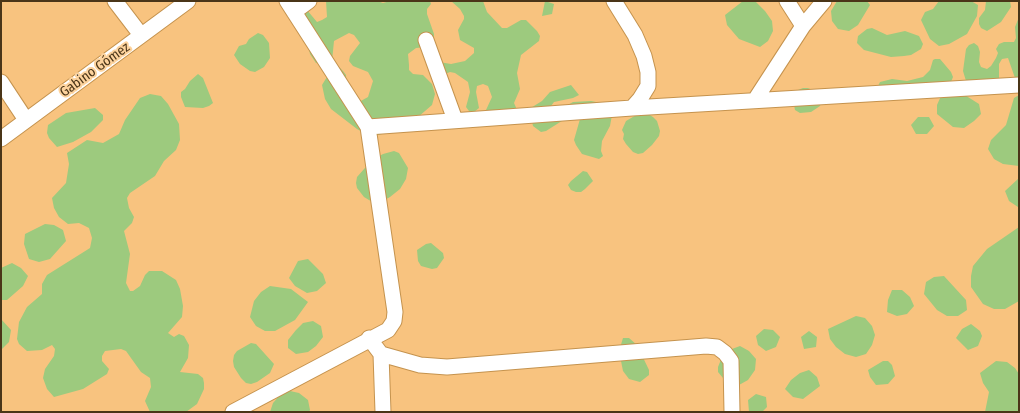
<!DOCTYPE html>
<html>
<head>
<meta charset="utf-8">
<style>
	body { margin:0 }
	#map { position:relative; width:1020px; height:413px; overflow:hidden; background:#f8c37f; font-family:"Fira Sans Condensed",sans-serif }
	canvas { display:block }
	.frame { position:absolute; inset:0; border:2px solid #4a3518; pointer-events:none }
</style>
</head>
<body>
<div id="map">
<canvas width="1020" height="413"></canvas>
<div class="frame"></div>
</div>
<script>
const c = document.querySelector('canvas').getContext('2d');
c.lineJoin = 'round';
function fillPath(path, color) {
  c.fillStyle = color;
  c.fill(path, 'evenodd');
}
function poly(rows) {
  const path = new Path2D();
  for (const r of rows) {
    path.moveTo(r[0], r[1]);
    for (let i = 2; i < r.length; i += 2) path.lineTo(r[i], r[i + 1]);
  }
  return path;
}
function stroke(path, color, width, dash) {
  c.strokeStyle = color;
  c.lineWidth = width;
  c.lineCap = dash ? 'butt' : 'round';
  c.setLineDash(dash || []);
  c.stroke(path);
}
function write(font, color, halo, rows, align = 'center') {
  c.font = font + ' "Fira Sans Condensed",sans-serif';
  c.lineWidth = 4;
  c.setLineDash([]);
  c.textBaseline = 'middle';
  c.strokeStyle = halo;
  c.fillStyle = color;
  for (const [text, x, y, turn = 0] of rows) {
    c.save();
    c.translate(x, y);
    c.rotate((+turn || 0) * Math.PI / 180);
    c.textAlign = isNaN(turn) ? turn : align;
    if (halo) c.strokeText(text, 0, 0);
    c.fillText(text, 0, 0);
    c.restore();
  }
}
const green = poly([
	[326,1,377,1,383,3,390,1,430,1,431,4,427,9,427,14,434,34,434,39,432,44,427,47,416,48,408,54,409,65,409,70,413,74,423,75,432,84,435,94,432,105,418,117,382,134,377,135,366,134,357,129,331,109,325,99,322,85,330,72,339,67,343,71,346,75,347,95,359,102,368,97,373,81,368,72,353,66,349,61,350,56,360,43,354,35,349,33,334,41,332,61,322,64,316,63,310,54,309,49,311,45,295,19,307,10,317,22,322,20,327,17],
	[451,1,483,1,487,12,502,28,507,28,521,20,526,20,537,31,540,36,539,41,521,55,517,73,520,89,514,103,518,112,488,115,486,110,492,97,488,86,483,84,477,86,476,92,479,108,474,112,469,111,466,107,470,92,468,82,455,73,450,72,445,74,439,62,451,64,465,61,474,53,474,48,460,40,458,30,464,19,464,16,460,9],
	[545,1,554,4,552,14,542,16],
	[743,1,755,1,765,11,772,21,773,31,768,41,760,47,739,39,727,25,725,15],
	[837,1,867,1,870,5,858,25,849,31,838,29,832,21,831,11],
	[939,1,971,1,978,5,977,16,967,34,949,44,939,46,930,39,921,20,925,12,933,9],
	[986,1,1010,1,1011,7,1001,22,987,31,981,28,979,24,979,18,985,10],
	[1019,17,1019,79,1015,78,1008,58,1002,59,999,64,999,79,966,81,963,71,966,49,969,45,974,43,978,46,980,52,979,62,981,67,987,69,991,66,996,58,998,53,996,49,999,44,1004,42,1014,42,1016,38,1015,27],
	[872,28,887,35,905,31,919,36,923,44,921,49,911,55,904,56,891,57,864,50,857,43,858,36,867,29],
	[258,33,263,35,269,43,270,58,264,67,255,72,250,71,240,64,234,55,239,46,246,44,249,39],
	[935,59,940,59,951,72,953,77,951,82,878,86,880,82,892,79,907,81,923,77,930,70,933,60],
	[198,74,203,78,213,103,209,106,203,108,185,107,181,97,181,92,185,89,190,81],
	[571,85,579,95,573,98,554,102,551,106,551,111,555,112,573,102,591,101,601,103,612,115,610,126,602,141,601,151,603,156,599,159,582,154,576,145,574,140,580,119,565,119,546,131,541,132,533,126,529,109,542,101,550,92],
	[803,88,808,88,817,92,822,100,820,106,811,112,800,113,795,110,794,105,798,90],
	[960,92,979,104,981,114,974,121,964,128,953,127,937,114,937,105,941,96],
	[150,94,161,96,168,104,179,124,180,140,176,150,164,161,155,176,130,193,127,198,129,208,134,217,132,223,124,231,130,254,126,283,130,291,133,291,140,286,145,275,149,271,162,271,176,280,180,289,183,306,182,317,168,333,174,337,179,334,184,336,189,345,188,358,180,372,198,374,203,378,204,383,204,389,197,404,186,412,150,412,145,401,151,387,150,378,141,372,126,351,121,349,105,351,102,356,102,361,109,369,107,374,83,389,54,397,47,389,43,378,45,369,54,356,55,349,52,345,42,350,27,351,19,344,17,339,19,322,27,307,42,294,42,284,47,275,90,248,92,238,89,228,79,223,68,224,59,217,54,208,52,198,66,183,69,164,67,153,87,140,103,143,119,134,125,120,140,98],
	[1019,95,1019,166,1003,164,994,159,988,149,991,140,1006,125,1014,98],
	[95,108,103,115,103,120,91,132,73,142,57,147,49,138,47,133,48,125,66,113],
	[638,114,648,114,653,117,657,121,660,131,659,136,652,145,643,153,638,154,633,152,626,144,623,139,624,134,622,130,626,121],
	[918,117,929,117,934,126,927,134,916,134,911,125],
	[394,151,399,153,408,168,406,179,400,189,390,197,381,202,374,203,364,197,357,188,356,183,357,177,372,160,383,154],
	[583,171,587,172,593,181,585,189,581,192,576,192,571,190,568,185,571,181],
	[1019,178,1019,207,1018,207,1009,201,1005,191],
	[45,224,54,225,63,230,66,241,50,259,39,262,29,259,24,244,25,234],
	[1019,227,1019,301,1005,309,994,309,983,304,971,287,971,276,973,266,987,249],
	[431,243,443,253,444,258,437,268,432,269,421,266,418,261,417,250,426,244],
	[308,259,323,274,326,283,317,291,307,293,295,286,289,278,298,261],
	[12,263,21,268,28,276,23,286,7,300,1,300,1,268],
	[944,276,966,300,967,310,958,316,947,316,937,310,924,294,926,282,934,277],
	[270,286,291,289,308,302,295,320,275,331,265,331,256,326,250,317,254,301,261,292],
	[892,290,902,290,910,297,914,306,907,314,897,316,887,312,888,300],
	[856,316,865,318,872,326,875,335,872,345,866,354,856,357,845,354,836,347,830,339,828,329],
	[1,319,11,330,9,342,1,350],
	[313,321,321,326,323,337,316,346,308,352,296,354,288,348,288,340,296,330,303,323],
	[971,324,980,331,982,336,978,346,968,350,956,338,962,329],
	[764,329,773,330,780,337,776,347,766,351,758,345,756,336],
	[809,331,817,337,816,347,804,349,801,337],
	[623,338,629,338,637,345,649,370,649,375,640,382,629,379,623,371,619,351],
	[251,343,256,344,274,364,270,373,257,382,251,384,246,383,241,378,234,367,233,361,234,355,237,351],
	[740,346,749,351,756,359,755,370,748,380,739,385,728,384,718,372,718,367,724,352],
	[883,361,888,361,892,365,895,376,888,384,876,385,870,377,868,370],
	[996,361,1007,362,1015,368,1019,374,1019,412,985,412,989,392,983,383,980,373],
	[809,370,817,377,820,386,803,399,793,397,785,389,791,380,800,373],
	[290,391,299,393,308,400,310,410,309,412,270,412,273,403,280,395],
	[756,394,766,397,767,407,762,412,749,412,748,400]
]);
const street = poly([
	[115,1,141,35],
	[614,1,635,35,644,56,648,72,648,86,640,99,632,108],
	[787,1,803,26],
	[294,12,309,1],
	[426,40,455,120],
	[1,82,26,120],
	[755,100,803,26,824,1],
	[368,127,632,108,1019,85],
	[1,139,188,1],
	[369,338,381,354,420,365,447,367,706,346,717,347,725,353,731,361,732,412],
	[381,354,383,412],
	[233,412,388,330,394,321,395,312,368,127,287,1]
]);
const streetNames = [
	["Gabino Gómez",95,70,-36]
];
fillPath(green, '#9dca7e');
stroke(street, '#c5934e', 17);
stroke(street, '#fff', 15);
write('14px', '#4a3518', '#fdd39d', streetNames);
</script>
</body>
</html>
